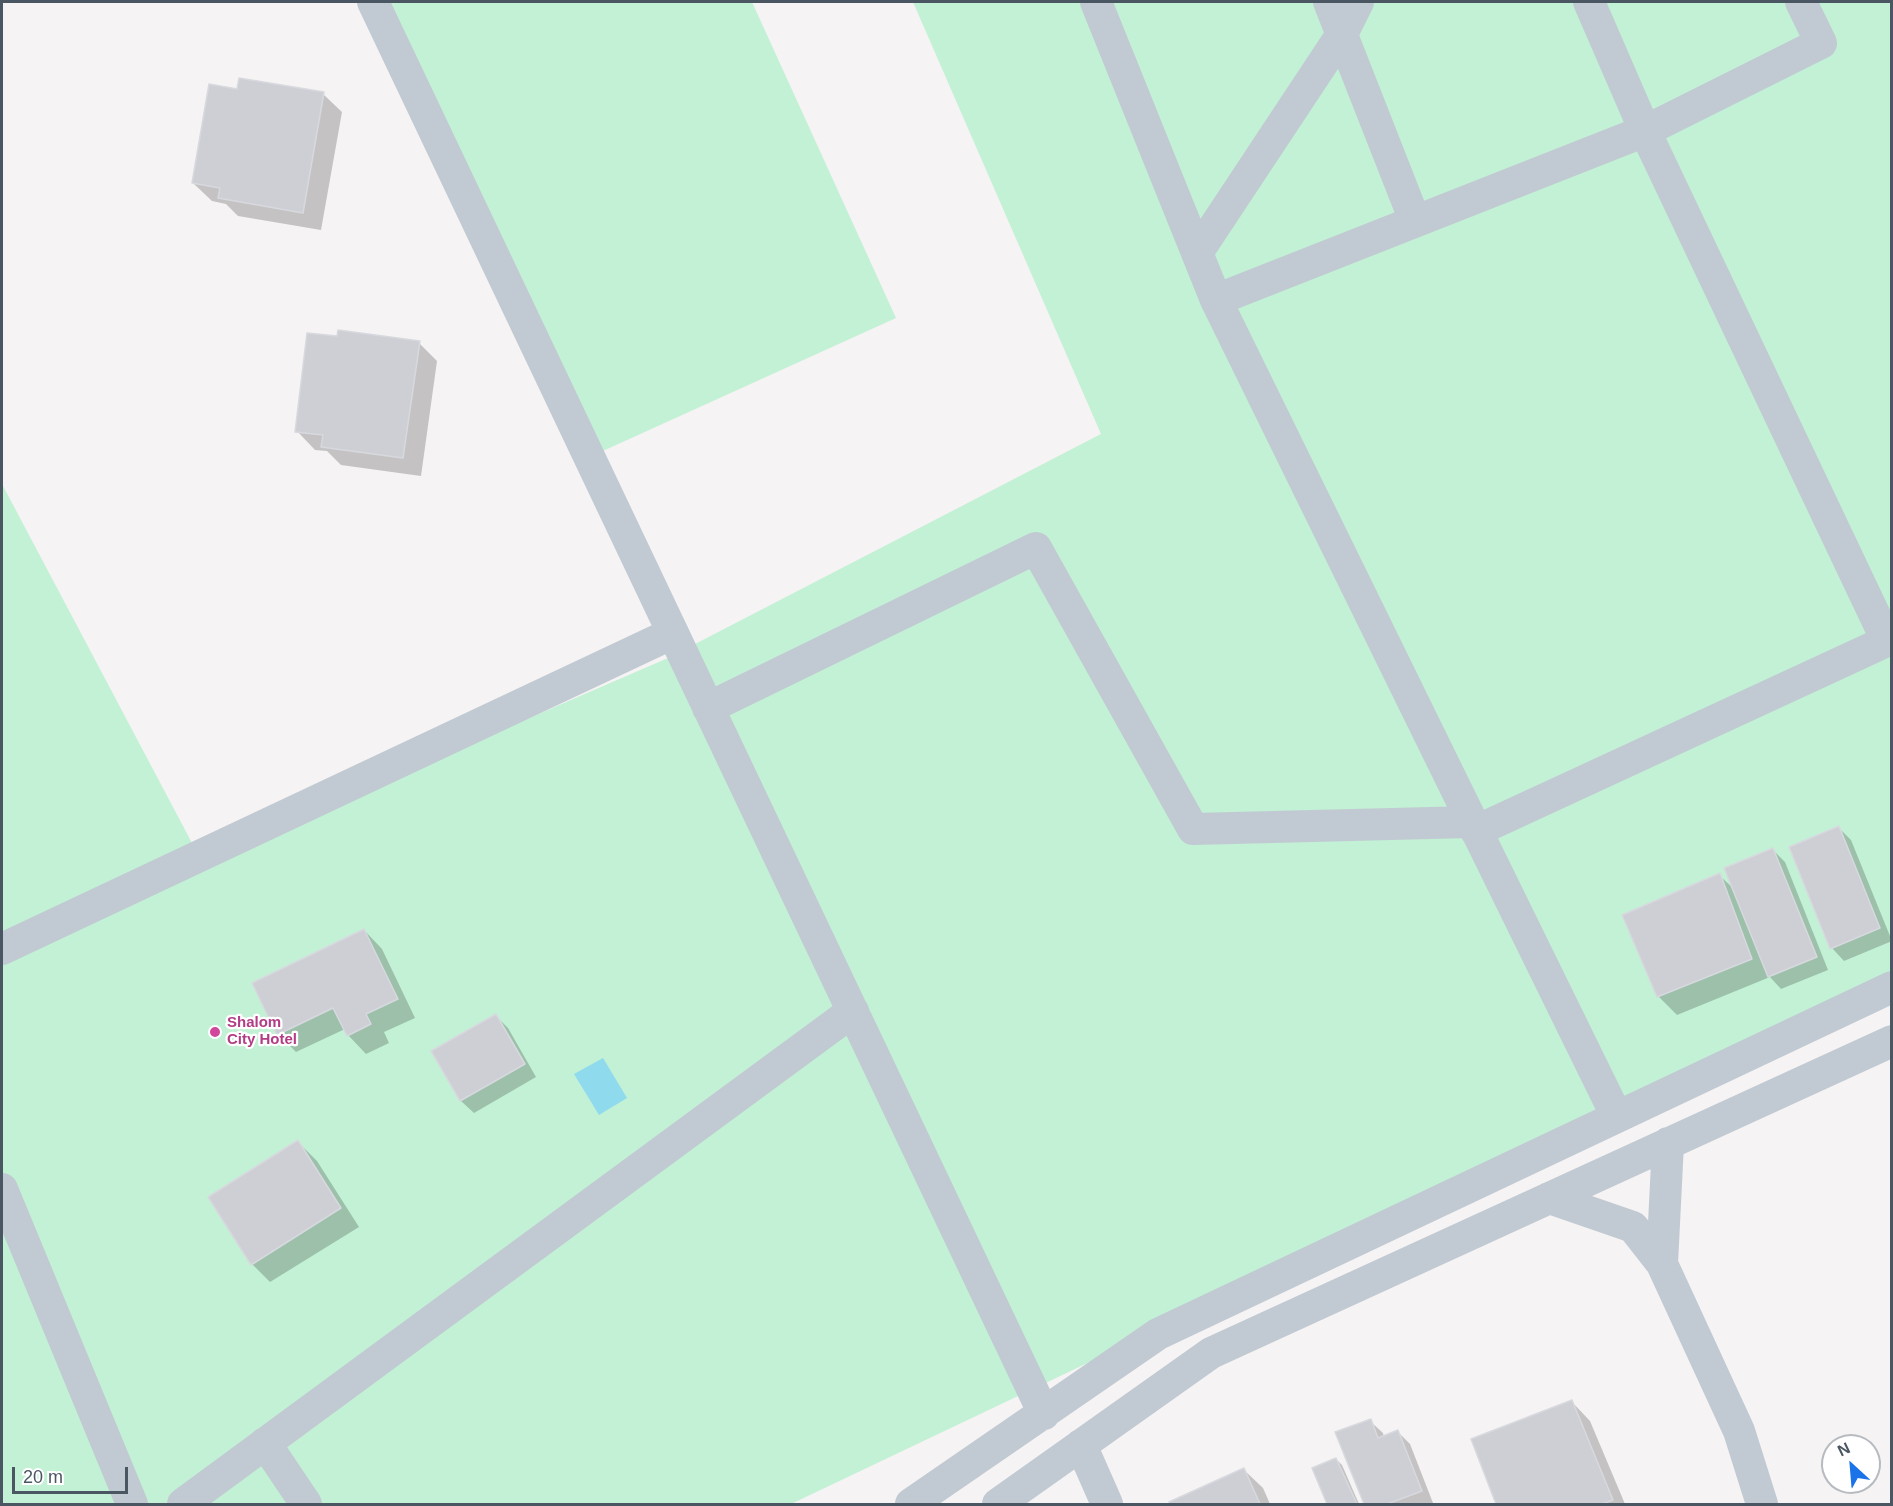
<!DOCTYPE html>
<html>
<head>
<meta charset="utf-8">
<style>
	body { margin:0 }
	#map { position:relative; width:1893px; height:1506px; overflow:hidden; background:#f5f3f3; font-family:Arial,sans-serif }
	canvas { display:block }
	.frame { position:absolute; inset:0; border:3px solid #4a5661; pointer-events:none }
	.north { position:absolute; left:1821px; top:1434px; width:60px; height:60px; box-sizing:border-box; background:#fff; border:2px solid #b7bbc0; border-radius:50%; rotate:334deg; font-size:16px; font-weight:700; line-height:24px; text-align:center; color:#4a5661 }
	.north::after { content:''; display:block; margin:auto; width:21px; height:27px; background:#1a73e8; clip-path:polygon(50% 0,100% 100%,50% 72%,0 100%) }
	.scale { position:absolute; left:12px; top:1467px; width:116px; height:27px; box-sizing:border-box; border:3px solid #4a5661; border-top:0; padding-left:8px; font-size:18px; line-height:21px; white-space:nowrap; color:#4a5661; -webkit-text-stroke:4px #fff; paint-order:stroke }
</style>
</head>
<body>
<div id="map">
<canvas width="1893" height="1506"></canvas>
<div class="frame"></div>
<div class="north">N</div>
<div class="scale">20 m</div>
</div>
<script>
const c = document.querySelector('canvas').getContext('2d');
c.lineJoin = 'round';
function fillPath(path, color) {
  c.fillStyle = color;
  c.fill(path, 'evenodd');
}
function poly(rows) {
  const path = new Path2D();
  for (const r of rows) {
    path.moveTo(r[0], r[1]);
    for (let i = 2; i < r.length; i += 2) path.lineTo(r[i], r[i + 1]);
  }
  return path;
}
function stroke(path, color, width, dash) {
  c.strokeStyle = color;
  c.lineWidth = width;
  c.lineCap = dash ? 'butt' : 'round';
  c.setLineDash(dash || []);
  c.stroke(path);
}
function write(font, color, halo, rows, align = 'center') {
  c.font = font + ' Arial,sans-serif';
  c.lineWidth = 4.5;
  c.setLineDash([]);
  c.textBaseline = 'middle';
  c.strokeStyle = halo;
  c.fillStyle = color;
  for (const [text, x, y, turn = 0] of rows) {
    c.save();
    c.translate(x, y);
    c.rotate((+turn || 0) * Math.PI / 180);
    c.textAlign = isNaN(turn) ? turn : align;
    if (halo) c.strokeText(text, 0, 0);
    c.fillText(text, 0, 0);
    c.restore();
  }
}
const green = poly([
	[388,2,752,2,896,318,594,455],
	[913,2,1891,2,1891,981,791,1504,2,1504,2,484,201,860,668,658,1101,434]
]);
const water = poly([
	[603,1058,627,1098,599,1115,574,1074]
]);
const shadow = poly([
	[238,90,323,94,342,112,321,230,238,216,226,204,212,201,193,183],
	[419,343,437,361,421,476,341,465,327,451,315,450,297,431],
	[1839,828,1851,840,1892,941,1844,961,1832,948],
	[1773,850,1785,862,1828,970,1781,989,1770,977,1677,1015,1658,996,1719,875,1735,890],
	[364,930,382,949,415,1018,384,1032,389,1043,366,1054,348,1035,345,1029,296,1052,278,1034],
	[496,1016,508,1028,536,1077,474,1113,461,1101,433,1052],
	[298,1142,317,1161,359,1227,270,1282,252,1264],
	[1572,1402,1590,1421,1625,1504,1498,1504,1473,1440],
	[1370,1421,1383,1433,1384,1437,1398,1432,1410,1444,1433,1503,1366,1504,1337,1433],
	[1336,1459,1342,1465,1359,1504,1329,1504,1314,1469],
	[1244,1470,1263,1488,1270,1504,1171,1504,1171,1502]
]);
const building = poly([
	[239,78,324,92,303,213,218,198,220,188,192,183,209,84,237,89,239,78],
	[338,330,420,341,403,458,321,447,323,435,295,432,307,333,337,336,338,330],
	[1839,826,1880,928,1830,949,1789,847,1839,826],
	[1773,848,1817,957,1768,977,1724,868,1773,848],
	[1720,873,1752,959,1657,997,1622,915,1720,873],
	[364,929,398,999,366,1014,371,1024,347,1036,333,1008,277,1035,252,983,364,929],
	[496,1014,525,1064,460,1101,431,1051,496,1014],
	[298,1140,341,1208,251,1265,208,1197,298,1140],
	[1572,1400,1613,1500,1602,1504,1496,1504,1471,1439,1572,1400],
	[1371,1419,1378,1438,1398,1430,1422,1491,1387,1504,1364,1504,1335,1432,1371,1419],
	[1336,1458,1357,1504,1327,1504,1312,1468,1336,1458],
	[1244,1468,1260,1504,1170,1504,1169,1502,1244,1468]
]);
const minor = poly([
	[373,2,1044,1414],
	[1096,2,1216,300,1617,1117],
	[1329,2,1415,221],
	[1197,253,1342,34,1358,2],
	[1216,300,1645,131,1821,43,1801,2],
	[708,708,1036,548,1193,829,1471,822],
	[1476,831,1887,641,1645,131,1589,2],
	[2,949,673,633],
	[1668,1143,1662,1264,1739,1431,1762,1504],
	[2,1189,132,1504],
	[1549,1198,1633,1227,1662,1264],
	[265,1443,306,1504],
	[1081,1445,1107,1504],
	[183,1504,853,1011],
	[911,1504,1158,1334,1892,987],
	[998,1504,1211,1353,1892,1041]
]);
const markers = [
	[215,1032,6,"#d1479c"]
];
const hotelNames = [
	["Shalom",227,1023],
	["City Hotel",227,1040]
];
fillPath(green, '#c3f1d5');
fillPath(water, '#90daee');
fillPath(shadow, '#0003');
fillPath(building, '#cdcfd5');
stroke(building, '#d7d9de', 1.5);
stroke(minor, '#c1cad2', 32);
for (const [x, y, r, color] of markers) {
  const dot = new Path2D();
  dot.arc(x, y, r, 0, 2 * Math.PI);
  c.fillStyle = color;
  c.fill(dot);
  stroke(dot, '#fff', 2);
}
write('bold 15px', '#b23c85', '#fff', hotelNames, 'left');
</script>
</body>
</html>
